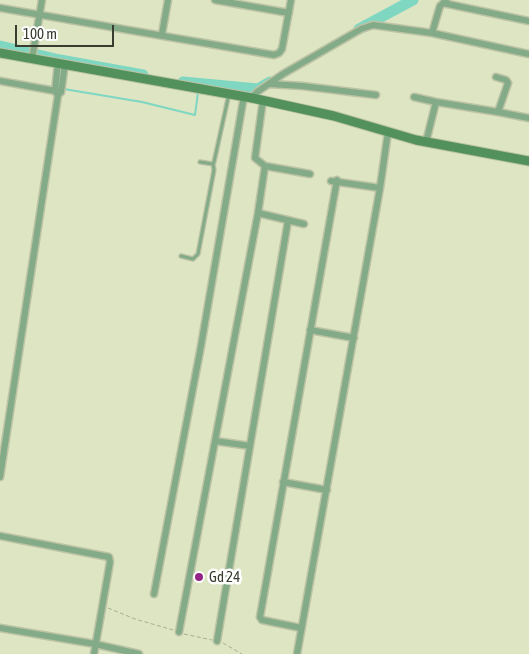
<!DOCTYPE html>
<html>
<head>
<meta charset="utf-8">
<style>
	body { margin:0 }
	#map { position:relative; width:529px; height:654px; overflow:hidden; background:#dde5c3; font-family:"Asap Condensed",sans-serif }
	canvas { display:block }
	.scale { position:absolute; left:15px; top:25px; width:99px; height:22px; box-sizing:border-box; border:2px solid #393d2f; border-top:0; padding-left:6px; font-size:15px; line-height:18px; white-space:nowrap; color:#393d2f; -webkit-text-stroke:4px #fff; paint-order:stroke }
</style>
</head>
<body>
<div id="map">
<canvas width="529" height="654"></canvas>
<div class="scale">100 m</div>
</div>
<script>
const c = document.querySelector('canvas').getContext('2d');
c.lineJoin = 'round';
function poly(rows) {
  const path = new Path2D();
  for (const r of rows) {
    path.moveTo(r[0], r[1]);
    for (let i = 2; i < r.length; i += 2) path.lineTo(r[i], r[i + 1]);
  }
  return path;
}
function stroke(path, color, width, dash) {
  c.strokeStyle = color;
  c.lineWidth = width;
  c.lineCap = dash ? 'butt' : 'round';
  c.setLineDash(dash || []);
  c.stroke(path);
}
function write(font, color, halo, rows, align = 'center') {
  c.font = font + ' "Asap Condensed",sans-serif';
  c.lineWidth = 5;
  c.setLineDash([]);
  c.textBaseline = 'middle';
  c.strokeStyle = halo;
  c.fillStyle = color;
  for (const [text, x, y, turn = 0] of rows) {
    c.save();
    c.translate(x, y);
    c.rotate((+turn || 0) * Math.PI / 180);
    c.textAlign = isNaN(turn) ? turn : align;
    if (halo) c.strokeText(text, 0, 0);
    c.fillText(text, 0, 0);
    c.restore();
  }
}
const stream = poly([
	[39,85,54,87],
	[64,89,142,102,195,115,198,92]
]);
const river = poly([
	[359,29,413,0],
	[0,46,60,60,143,75],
	[183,82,258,89,270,82]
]);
const path = poly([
	[108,608,135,619,173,630],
	[184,634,212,640],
	[223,643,242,654]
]);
const lane = poly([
	[200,162,213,164,214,162,229,94],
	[181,256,193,259,198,254,214,170,213,164]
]);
const street = poly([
	[215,0,289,13],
	[443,3,529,21],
	[0,8,274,55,279,53,282,49,291,0],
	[432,33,440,6,446,1],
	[162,34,168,0],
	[32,59,42,0],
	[496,77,506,80,508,83,498,112],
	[0,81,61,92],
	[270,84,302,86,376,95],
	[57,94,55,91,58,63],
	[414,97,436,102],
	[252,98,257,92,283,74,361,29,373,25,432,33,529,54],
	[263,100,255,158,265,166,310,174],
	[426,142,436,102,498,112,529,118],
	[331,181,380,188],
	[258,213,304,224],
	[310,330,354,338],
	[215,441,250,446],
	[0,477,58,95,61,92,65,64],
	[283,482,327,490],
	[0,536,109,557,110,562,94,654],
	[154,594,201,346,244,96],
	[0,628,95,644,139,654],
	[301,628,262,620,260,617,337,180],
	[179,632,258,213,265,166],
	[217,641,288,221],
	[297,654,380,188,388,132]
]);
const secondary = poly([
	[0,53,252,98,334,116,416,140,529,161]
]);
const markers = [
	[199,577,5,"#932586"]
];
const poiNames = [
	["Gd 24",209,577]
];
stroke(stream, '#7fd7c2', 2);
stroke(river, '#7fd7c2', 11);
stroke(lane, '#bcc3a5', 5.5);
stroke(street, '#bcc3a5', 9);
stroke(secondary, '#bcc3a5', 11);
stroke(path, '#a7ae92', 1, [4, 2.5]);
stroke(lane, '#83ab87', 3);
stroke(street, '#83ab87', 6);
stroke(secondary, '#53915c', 9);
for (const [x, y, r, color] of markers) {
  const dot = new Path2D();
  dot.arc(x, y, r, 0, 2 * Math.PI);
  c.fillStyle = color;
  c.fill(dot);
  stroke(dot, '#fff', 2);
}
write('15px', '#393d2f', '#fff', poiNames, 'left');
</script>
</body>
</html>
